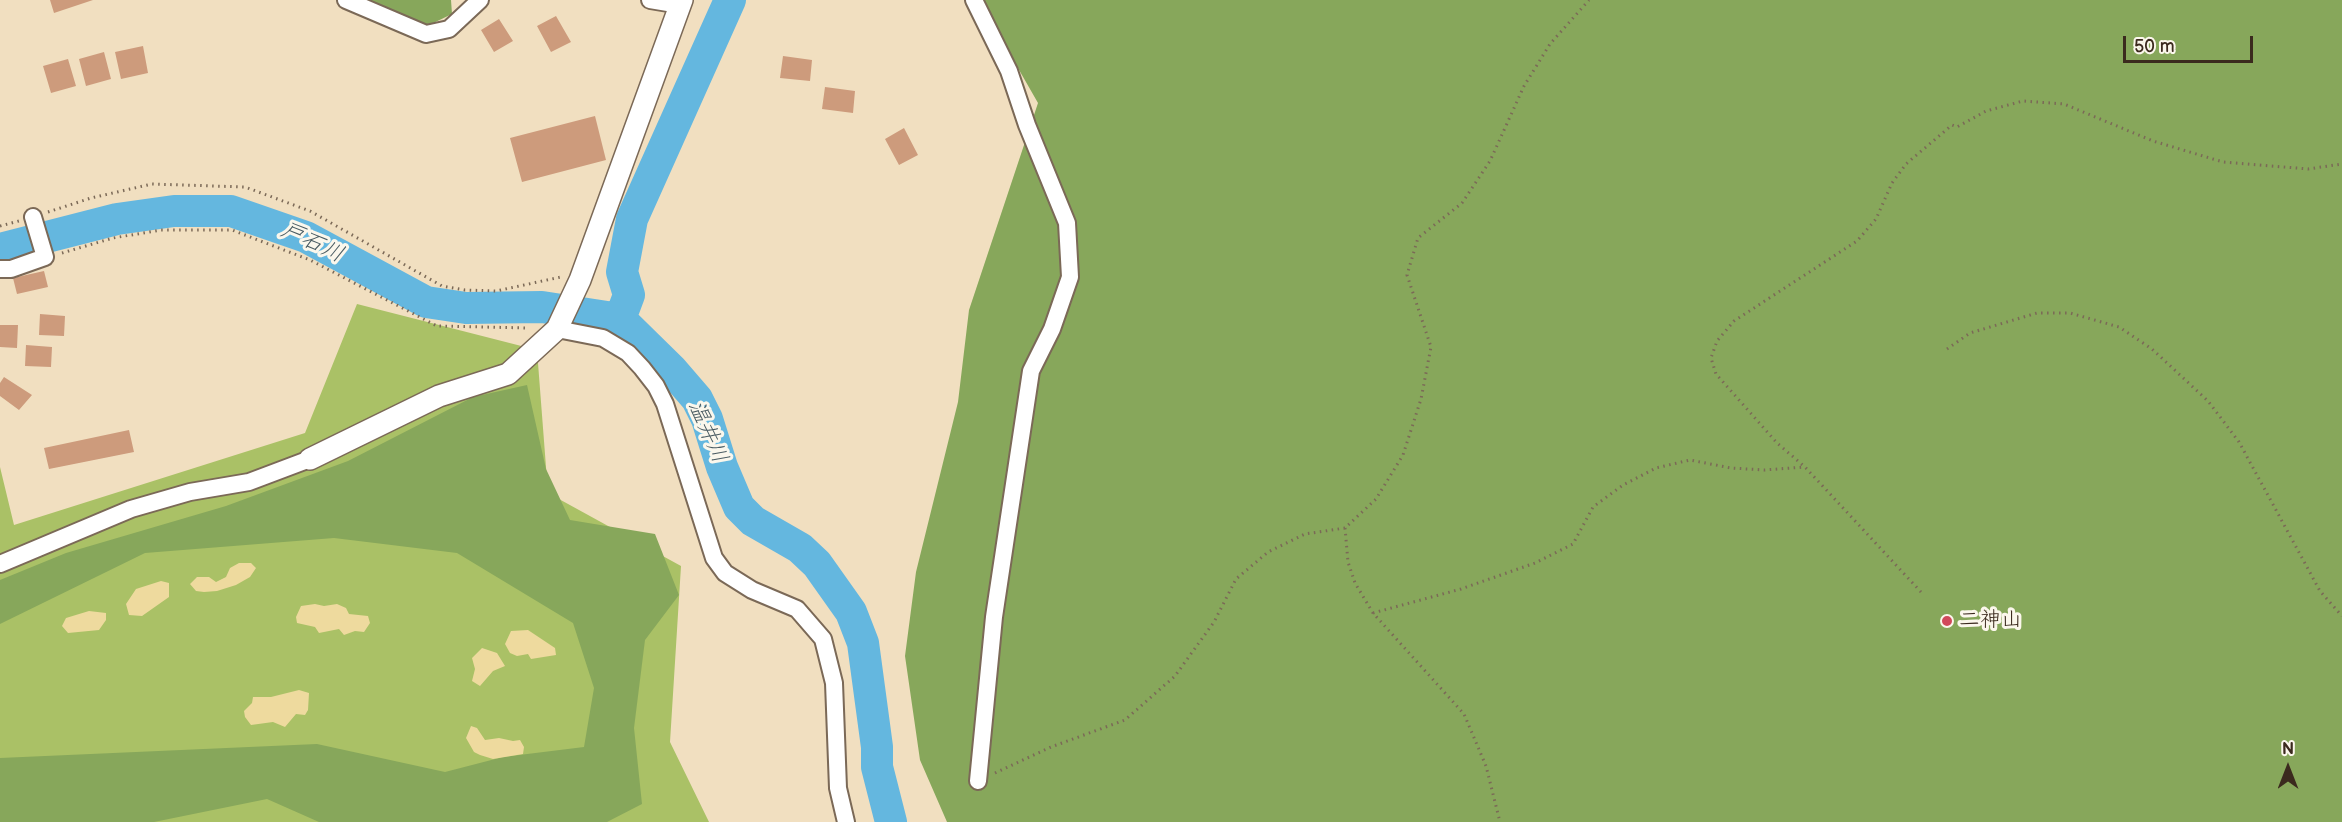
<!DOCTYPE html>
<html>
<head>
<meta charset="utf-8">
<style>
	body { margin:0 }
	#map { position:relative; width:2342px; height:822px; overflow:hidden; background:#f1dfc0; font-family:"Balsamiq Sans",sans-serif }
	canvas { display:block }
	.north { position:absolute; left:2258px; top:738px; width:60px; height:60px; -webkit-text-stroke:4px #fbf7ec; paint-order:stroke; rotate:0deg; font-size:16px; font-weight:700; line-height:24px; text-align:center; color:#3b2a1e }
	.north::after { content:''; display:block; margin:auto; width:21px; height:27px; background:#3b2a1e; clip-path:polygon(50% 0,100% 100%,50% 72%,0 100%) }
	.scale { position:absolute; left:2123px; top:36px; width:130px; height:27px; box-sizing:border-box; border:3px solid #3b2a1e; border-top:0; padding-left:8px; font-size:18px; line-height:21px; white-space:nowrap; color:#3b2a1e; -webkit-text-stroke:4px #fbf7ec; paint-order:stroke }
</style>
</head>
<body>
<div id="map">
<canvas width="2342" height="822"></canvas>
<div class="north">N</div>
<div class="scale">50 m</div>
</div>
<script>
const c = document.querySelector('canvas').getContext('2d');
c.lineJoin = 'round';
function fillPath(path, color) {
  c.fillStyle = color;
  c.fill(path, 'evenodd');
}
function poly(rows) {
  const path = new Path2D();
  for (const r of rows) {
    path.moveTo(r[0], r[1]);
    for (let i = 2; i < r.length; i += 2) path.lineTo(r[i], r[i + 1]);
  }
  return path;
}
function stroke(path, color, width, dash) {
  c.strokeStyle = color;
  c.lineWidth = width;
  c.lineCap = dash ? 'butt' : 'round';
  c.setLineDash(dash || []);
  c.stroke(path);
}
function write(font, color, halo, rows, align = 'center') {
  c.font = font + ' "Balsamiq Sans","Klee One",sans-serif';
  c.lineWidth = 6;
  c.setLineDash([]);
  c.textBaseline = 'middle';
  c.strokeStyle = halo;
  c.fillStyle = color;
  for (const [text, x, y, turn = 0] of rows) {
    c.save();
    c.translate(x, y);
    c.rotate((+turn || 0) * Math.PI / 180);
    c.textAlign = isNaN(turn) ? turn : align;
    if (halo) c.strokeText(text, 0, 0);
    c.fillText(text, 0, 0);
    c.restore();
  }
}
const green = poly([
	[357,304,537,350,548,493,681,566,670,742,709,822,0,822,0,467,14,525,305,433]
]);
const forest = poly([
	[364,0,451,0,452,14,425,27],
	[979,0,2342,0,2342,822,947,822,920,760,905,656,916,572,958,402,969,310,1038,103],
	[527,385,546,469,570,520,655,534,679,595,645,640,634,728,642,804,607,822,319,822,267,799,154,822,0,822,0,758,317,744,445,772,503,757,584,747,594,688,573,623,457,553,334,538,145,553,0,624,0,580,66,553,226,506,348,461,473,397]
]);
const sand = poly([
	[239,563,251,563,256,568,250,577,236,585,217,591,204,592,196,591,190,584,197,577,209,577,216,582,226,577,230,568],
	[161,581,169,583,169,597,142,616,129,615,126,604,136,589],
	[315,604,324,606,337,604,346,608,349,614,368,616,370,623,364,632,355,631,344,635,339,629,319,633,315,627,297,623,296,617,301,606],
	[89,611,106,613,106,620,99,630,68,633,62,626,66,618],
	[528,630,555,648,556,655,531,659,528,654,517,656,510,653,505,644,511,631],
	[482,648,497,653,505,666,493,671,480,686,472,681,475,669,472,658],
	[299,690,309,693,308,710,305,715,296,714,285,727,273,722,251,725,245,717,244,711,252,703,253,697,271,697],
	[471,726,477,728,485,740,499,738,513,741,520,740,524,747,523,754,493,759,480,755,474,752,466,738]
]);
const river = poly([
	[0,249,117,219,174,211,231,211,306,237,426,302,466,308,542,307,620,319],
	[620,319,672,370,697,399,707,419,722,467,739,507,753,521,800,548,817,564,851,612,863,643,877,747,877,767,891,822],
	[620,319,629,295,622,272,632,219,730,0]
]);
const building = poly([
	[50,0,93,0,54,13],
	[556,16,571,42,551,52,537,26],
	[499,19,513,41,494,52,481,30],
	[143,46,148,73,121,79,115,52],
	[104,52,111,79,86,86,79,59],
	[783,56,812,60,810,81,780,78],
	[68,59,76,86,51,93,43,66],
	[825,87,855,91,853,113,822,109],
	[595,116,606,160,522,182,510,138],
	[904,128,918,155,899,165,885,139],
	[44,271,48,287,17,294,13,278],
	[40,314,65,316,64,336,39,335],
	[0,325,18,325,17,348,0,347],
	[26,345,52,347,51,367,25,366],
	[4,377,32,395,19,410,0,396,0,383],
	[129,430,134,452,49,469,44,448]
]);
const path = poly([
	[48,212,91,198,152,184,245,187,310,211,442,286,465,290,496,291,561,277],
	[0,226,19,221],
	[62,253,113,238,161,230,232,230,310,260,437,326,529,328],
	[1947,349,1970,333,2037,313,2070,313,2119,327,2152,349,2208,401,2239,442,2320,591,2342,616],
	[1345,528,1348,562,1355,583,1373,613,1464,714,1486,766,1500,822],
	[1921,592,1805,467,1777,443,1716,374,1711,358,1717,341,1734,321,1857,241,1876,219,1892,183,1906,164,1952,125,1957,127,1986,111,2023,101,2064,104,2153,141,2223,162,2308,169,2342,164],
	[1373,613,1461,589,1535,563,1573,544,1593,507,1623,485,1656,468,1690,460,1731,468,1764,470,1805,467],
	[995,773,1051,747,1125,720,1175,676,1214,622,1236,579,1268,552,1305,534,1345,528,1376,499,1403,455,1421,399,1431,347,1407,275,1418,238,1462,203,1490,161,1524,86,1550,44,1589,0]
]);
const minor = poly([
	[346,0,426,34,449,29,480,0],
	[650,0,680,5],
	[974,0,1009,71,1027,125,1067,223,1070,277,1052,329,1031,371,994,617,978,781],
	[0,269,11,269,45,257,33,217],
	[557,329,603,338,628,353,642,368,656,386,665,404,714,558,725,573,752,590,797,609,823,639,834,683,838,788,846,822],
	[0,564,131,509,190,492,249,482,310,459]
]);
const tertiary = poly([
	[310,459,439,396,508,374,557,329,580,280,682,0]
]);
const markers = [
	[1947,621,6,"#d1495b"]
];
const poiNames = [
	["二神山",1959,621]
];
const waterNames = [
	["戸石川",312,243,25],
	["温井川",707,432,66]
];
fillPath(green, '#aac166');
fillPath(forest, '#87a75b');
fillPath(sand, '#eeda9e');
stroke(river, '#64b7df', 32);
fillPath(building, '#cd9b7c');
stroke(minor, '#7b6957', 20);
stroke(tertiary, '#7b6957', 24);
stroke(path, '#7b6957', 3, [1.5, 4.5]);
stroke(minor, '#fff', 16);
stroke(tertiary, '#fff', 21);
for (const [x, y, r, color] of markers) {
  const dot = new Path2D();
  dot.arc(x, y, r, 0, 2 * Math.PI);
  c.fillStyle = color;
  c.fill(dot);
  stroke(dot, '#fbf7ec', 2);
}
write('21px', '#3b2a1e', '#fbf7ec', poiNames, 'left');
write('italic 22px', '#495b62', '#fbf7ec', waterNames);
</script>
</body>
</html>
